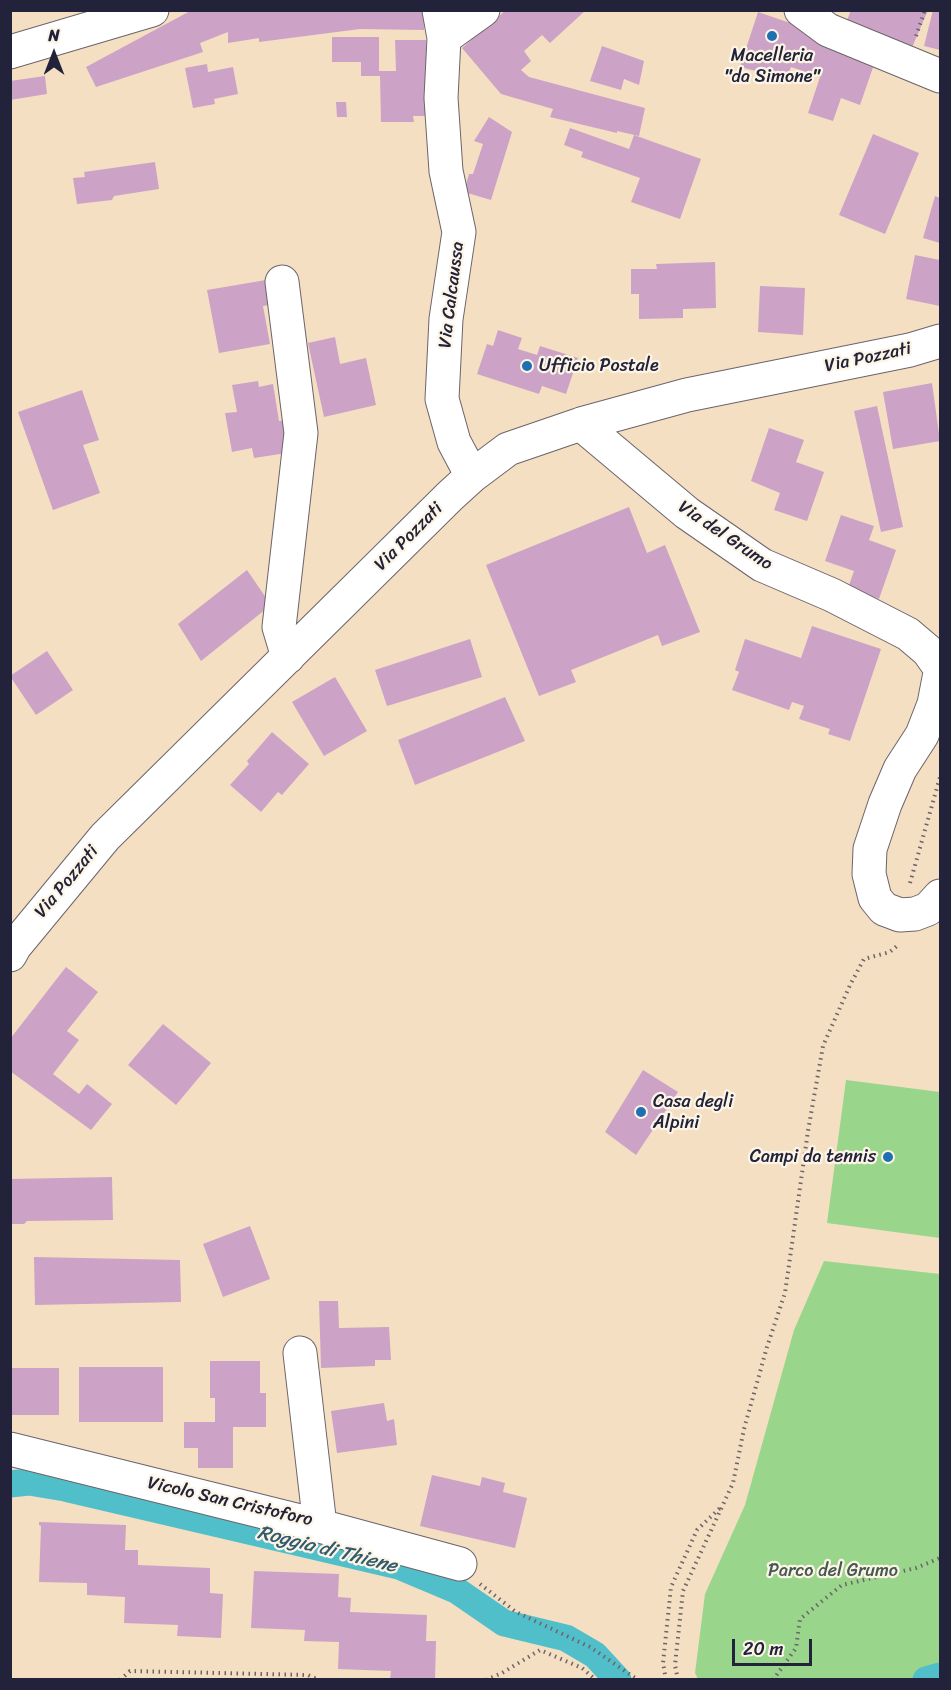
<!DOCTYPE html>
<html>
<head>
<meta charset="utf-8">
<style>
	body { margin:0 }
	#map { position:relative; width:951px; height:1690px; overflow:hidden; background:#f4dfc2; font-family:Sriracha,sans-serif }
	canvas { display:block }
	.frame { position:absolute; inset:0; border:12px solid #22223b; pointer-events:none }
	.north { position:absolute; left:24px; top:24px; width:60px; height:60px; -webkit-text-stroke:4px #fcf5e5; paint-order:stroke; rotate:0deg; font-size:16px; font-weight:700; line-height:24px; text-align:center; color:#22223b }
	.north::after { content:''; display:block; margin:auto; width:21px; height:27px; background:#22223b; clip-path:polygon(50% 0,100% 100%,50% 72%,0 100%) }
	.scale { position:absolute; left:732px; top:1639px; width:80px; height:27px; box-sizing:border-box; border:3px solid #22223b; border-top:0; padding-left:8px; font-size:18px; line-height:21px; white-space:nowrap; color:#22223b; -webkit-text-stroke:4px #fcf5e5; paint-order:stroke }
</style>
</head>
<body>
<div id="map">
<canvas width="951" height="1690"></canvas>
<div class="frame"></div>
<div class="north">N</div>
<div class="scale">20 m</div>
</div>
<script>
const c = document.querySelector('canvas').getContext('2d');
c.lineJoin = 'round';
function fillPath(path, color) {
  c.fillStyle = color;
  c.fill(path, 'evenodd');
}
function poly(rows) {
  const path = new Path2D();
  for (const r of rows) {
    path.moveTo(r[0], r[1]);
    for (let i = 2; i < r.length; i += 2) path.lineTo(r[i], r[i + 1]);
  }
  return path;
}
function stroke(path, color, width, dash) {
  c.strokeStyle = color;
  c.lineWidth = width;
  c.lineCap = dash ? 'butt' : 'round';
  c.setLineDash(dash || []);
  c.stroke(path);
}
function write(font, color, halo, rows, align = 'center') {
  c.font = font + ' Sriracha,sans-serif';
  c.lineWidth = 4.5;
  c.setLineDash([]);
  c.textBaseline = 'middle';
  c.strokeStyle = halo;
  c.fillStyle = color;
  for (const [text, x, y, turn = 0] of rows) {
    c.save();
    c.translate(x, y);
    c.rotate((+turn || 0) * Math.PI / 180);
    c.textAlign = isNaN(turn) ? turn : align;
    if (halo) c.strokeText(text, 0, 0);
    c.fillText(text, 0, 0);
    c.restore();
  }
}
const green = poly([
	[846,1080,940,1092,940,1238,827,1223],
	[824,1261,940,1274,940,1669,909,1680,698,1679,695,1673,705,1594,745,1505,794,1330]
]);
const canal = poly([
	[10,1484,29,1482,65,1488,399,1566,456,1590,504,1623,566,1638,595,1655,618,1680],
	[926,1680,940,1676]
]);
const building = poly([
	[192,10,424,10,424,30,360,29,259,42,259,38,228,43,228,32,200,43,203,52,96,87,86,67],
	[506,10,586,10,550,43,542,35,524,51,531,61,521,70,529,77,645,108,639,136,617,131,617,133,550,117,553,109,501,94,462,48],
	[851,10,928,10,911,50,846,23],
	[933,10,940,10,940,50,924,46],
	[758,12,878,53,860,105,841,98,833,121,808,113,820,77,791,67,787,79,740,67],
	[332,37,379,37,379,71,396,71,395,40,426,40,427,116,413,116,414,122,381,122,380,76,361,76,361,62,332,62],
	[602,46,644,61,639,85,624,79,621,90,590,81],
	[207,64,208,72,233,67,238,94,214,99,215,104,193,108,185,68],
	[45,76,47,94,10,100,10,81],
	[336,102,346,102,347,117,337,117],
	[489,117,512,132,491,200,464,192,469,174,473,174,483,144,474,141],
	[570,128,629,149,634,135,701,159,680,219,631,202,640,178,581,157,583,152,564,145],
	[873,134,919,153,885,234,839,215],
	[155,162,159,189,114,196,112,200,77,204,73,178,85,177,84,172],
	[935,196,940,198,940,243,923,238],
	[915,255,940,260,940,306,906,299],
	[715,262,716,308,683,309,683,318,639,319,639,294,631,294,631,269,657,269,656,264],
	[266,280,270,305,263,306,270,344,219,353,207,290],
	[760,286,805,288,803,335,758,332],
	[498,330,522,338,518,349,537,355,540,346,578,358,566,394,542,386,539,394,477,374,487,344,493,346],
	[335,337,340,364,366,358,376,405,324,417,308,343],
	[258,381,259,387,273,384,279,421,288,420,293,452,254,458,252,448,232,452,225,413,237,412,232,385],
	[932,383,940,441,893,449,883,392],
	[82,390,99,440,83,445,100,493,53,510,18,412],
	[877,406,903,527,881,532,854,411],
	[769,428,804,440,796,462,824,472,807,521,774,510,780,493,751,481],
	[629,507,647,553,665,545,700,632,662,646,658,635,571,670,576,682,539,696,486,565],
	[841,515,874,526,869,540,896,550,879,599,848,588,854,571,825,561],
	[247,570,271,605,201,661,178,624],
	[812,626,881,649,850,741,828,734,830,729,799,719,804,706,792,702,789,710,732,690,739,672,735,670,745,639,801,658],
	[470,639,482,677,387,706,375,670],
	[47,651,73,690,36,715,10,676],
	[335,677,367,731,324,756,292,702],
	[505,697,525,741,415,785,398,740],
	[272,732,309,764,282,795,278,792,261,812,230,785,249,764,247,761],
	[66,967,98,992,67,1031,79,1040,53,1074,79,1094,87,1084,112,1104,91,1130,10,1071,10,1039],
	[163,1024,211,1063,176,1105,128,1065],
	[643,1070,678,1092,636,1155,605,1132],
	[112,1177,113,1220,27,1221,24,1224,10,1224,10,1179],
	[250,1226,270,1279,223,1297,203,1244],
	[34,1257,180,1260,181,1302,35,1305],
	[319,1301,338,1301,339,1328,389,1327,391,1360,375,1360,375,1366,321,1368],
	[210,1361,260,1361,260,1393,266,1393,266,1427,233,1427,233,1468,198,1468,198,1448,184,1448,184,1422,215,1422,215,1398,210,1398],
	[79,1367,163,1367,163,1422,79,1422],
	[11,1368,59,1368,59,1415,11,1415],
	[384,1403,387,1421,394,1419,397,1445,337,1453,331,1411],
	[432,1475,480,1486,482,1477,505,1483,503,1492,527,1498,515,1548,420,1526],
	[39,1522,126,1525,125,1550,138,1550,138,1565,210,1568,210,1593,223,1594,221,1638,177,1636,178,1625,124,1623,125,1597,87,1595,87,1583,39,1582,41,1526,39,1525],
	[254,1571,339,1574,338,1597,351,1598,350,1612,427,1615,426,1641,436,1641,435,1680,390,1680,391,1671,338,1669,339,1642,304,1641,305,1630,251,1628]
]);
const path = poly([
	[916,36,925,10],
	[910,883,940,777],
	[480,1584,516,1612,590,1647,638,1680],
	[120,1680,130,1671,308,1675,319,1680],
	[486,1680,502,1673,540,1650,582,1668,596,1680],
	[666,1680,663,1663,671,1587,697,1530,721,1507],
	[678,1680,675,1665,683,1591,733,1483,744,1429,767,1347,785,1293,808,1131,823,1046,850,985,864,959,890,952,898,945],
	[773,1680,796,1648,800,1619,842,1585,916,1568,940,1558]
]);
const minor = poly([
	[439,10,444,38,441,98,446,171,459,232,446,319,442,399,454,442,472,476],
	[801,10,828,30,940,76],
	[444,38,483,10],
	[10,52,152,10],
	[282,282,301,433,279,627,288,657],
	[581,424,687,513,762,565,832,595,908,634,928,651,940,668],
	[940,673,934,704,922,735,900,769,885,804,870,849,869,874,875,898,884,909,900,915,915,914,928,909,940,896],
	[10,955,15,946,105,837,450,496,472,476,508,449,581,424,687,395,910,350,940,341],
	[10,1449,320,1526,300,1353],
	[320,1526,460,1564]
]);
const markers = [
	[772,36,6,"#1f6fb2"],
	[527,366,6,"#1f6fb2"],
	[641,1112,6,"#1f6fb2"],
	[888,1157,6,"#1f6fb2"]
];
const poiNames = [
	["Macelleria",772,56,"center"],
	["\"da Simone\"",772,77,"center"],
	["Ufficio Postale",539,366],
	["Casa degli",653,1102],
	["Alpini",653,1123],
	["Campi da tennis",876,1157,"right"]
];
const streetNames = [
	["Via Calcaussa",452,295,-83],
	["Via Pozzati",868,358,-12],
	["Via del Grumo",725,536,34],
	["Via Pozzati",409,537,-45],
	["Via Pozzati",67,882,-50],
	["Vicolo San Cristoforo",230,1502,13]
];
const parkNames = [
	["Parco del Grumo",833,1571]
];
const waterNames = [
	["Roggia di Thiene",327,1550,14]
];
fillPath(green, '#99d68b');
stroke(canal, '#51bfc9', 27);
fillPath(building, '#cca3c7');
stroke(minor, '#6c646a', 35);
stroke(path, '#6c646a', 4, [1.5, 4.5]);
stroke(minor, '#fff', 33);
for (const [x, y, r, color] of markers) {
  const dot = new Path2D();
  dot.arc(x, y, r, 0, 2 * Math.PI);
  c.fillStyle = color;
  c.fill(dot);
  stroke(dot, '#fcf5e5', 2);
}
write('18px', '#22223b', '#fcf5e5', poiNames, 'left');
write('18px', '#22223b', '#fcf5e5', streetNames);
write('18px', '#465853', '#fcf5e5', parkNames);
write('italic 20px', '#32596d', '#fcf5e5', waterNames);
</script>
</body>
</html>
